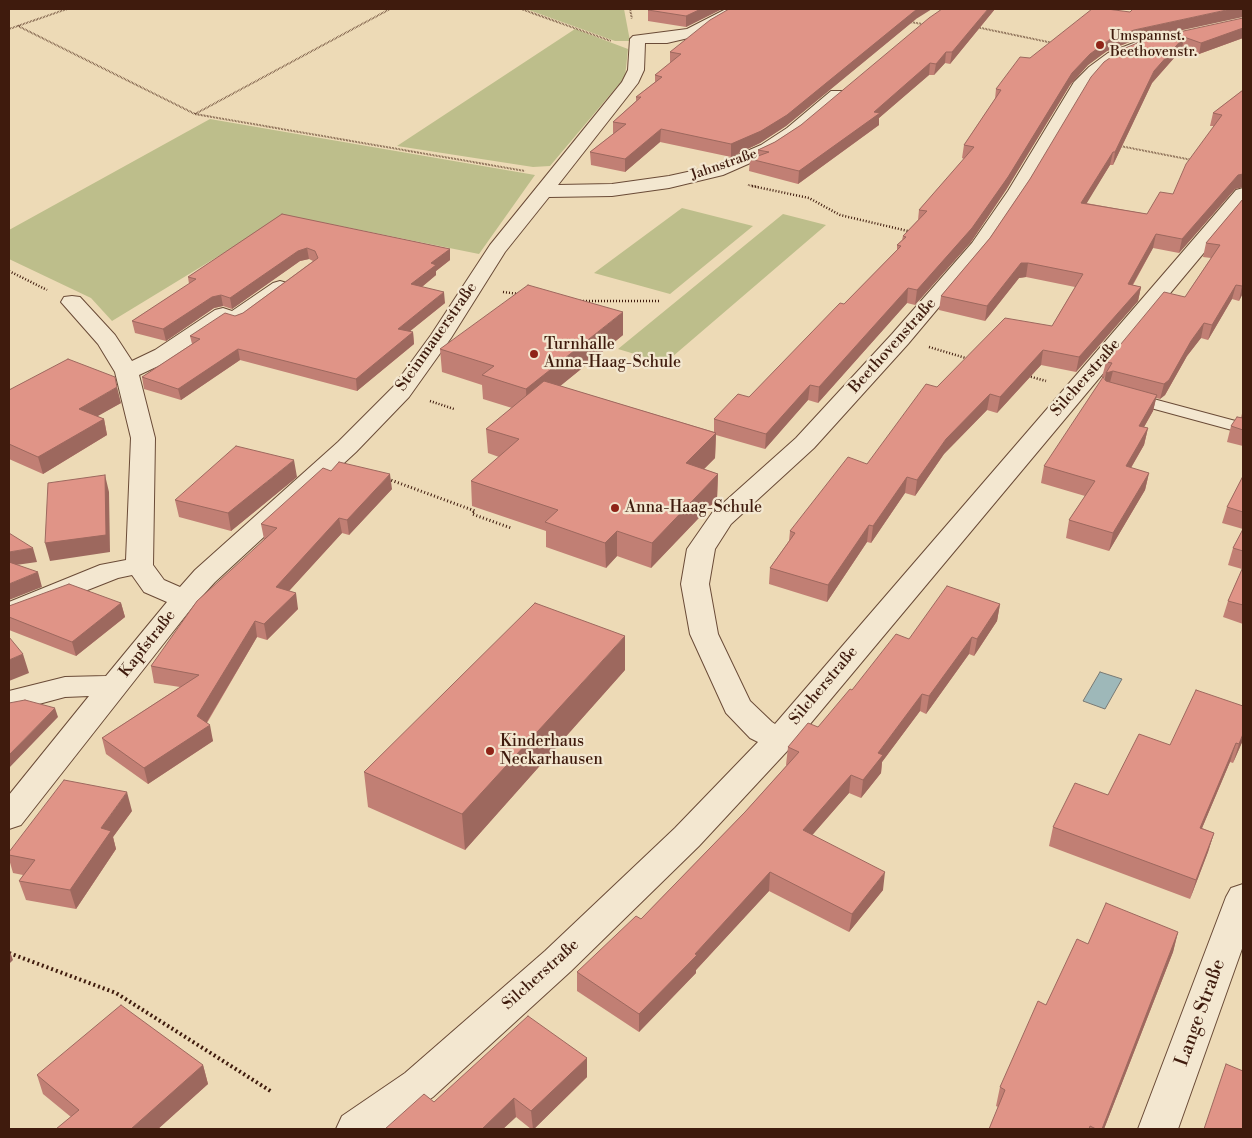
<!DOCTYPE html>
<html>
<head>
<meta charset="utf-8">
<style>
  body { margin:0 }
  #map { position:relative; width:1252px; height:1138px; overflow:hidden; background:#eddab6; font-family:"Libre Bodoni",serif }
  canvas { display:block }
  .frame { position:absolute; inset:0; border:10px solid #3f1b0d; pointer-events:none }
</style>
</head>
<body>
<div id="map">
<canvas width="1252" height="1138"></canvas>
<div class="frame"></div>
</div>
<script>
const context = document.querySelector('canvas').getContext('2d');
context.lineJoin = 'round';
function fillPath(path, color) {
  context.fillStyle = color;
  context.fill(path, 'evenodd');
}
function shape(rows) {
  const path = new Path2D();
  for (const r of rows) {
    path.moveTo(r[0], r[1]);
    for (let i = 2; i < r.length; i += 2) path.lineTo(r[i], r[i + 1]);
  }
  return path;
}
function strokePath(path, color, width, dash) {
  context.strokeStyle = color;
  context.lineWidth = width;
  context.lineCap = dash ? 'butt' : 'round';
  context.setLineDash(dash || []);
  context.stroke(path);
}
function label(font, color, halo, rows, align = 'center') {
  context.font = font + ' "Libre Bodoni",serif';
  context.lineWidth = 4.5;
  context.setLineDash([]);
  context.textBaseline = 'middle';
  context.strokeStyle = halo;
  context.fillStyle = color;
  for (const [text, x, y, turn = 0] of rows) {
    context.save();
    context.translate(x, y);
    context.rotate((+turn || 0) * Math.PI / 180);
    context.textAlign = isNaN(turn) ? turn : align;
    if (halo) context.strokeText(text, 0, 0);
    context.fillText(text, 0, 0);
    context.restore();
  }
}
const green = shape([
  [526,9,624,9,630,41,615,41],
  [575,29,628,49,625,77,550,166,533,167,397,146],
  [210,119,535,175,479,254,286,215,112,321,91,298,9,259,9,230],
  [682,208,753,226,670,294,594,273],
  [783,214,826,225,665,363,618,349]
]);
const water = shape([
  [1100,672,1122,679,1105,709,1083,701,1100,672]
]);
const pathFar3 = shape([
  [521,9,611,41],
  [630,9,632,19],
  [910,22,922,24],
  [18,26,195,114,525,171],
  [976,27,1053,43],
  [9,29,67,9],
  [195,114,390,9],
  [1120,146,1192,160],
  [748,185,758,187]
]);
const pathFar2 = shape([
  [752,186,809,198,840,215,912,232],
  [9,271,47,290],
  [503,292,519,294],
  [580,301,661,301],
  [929,347,969,359],
  [1028,376,1046,381],
  [430,401,454,409]
]);
const pathFar1 = shape([
  [388,479,475,511,472,514,511,528]
]);
const path = shape([
  [9,953,116,993,272,1092]
]);
const service = shape([
  [1131,393,1243,423,1243,433,1125,401,1123,398,1125,395,1131,393]
]);
const minor = shape([
  [726,9,744,9,697,36,667,43,645,43,644,70,638,83,558,185,612,184,669,176,710,167,761,145,787,128,831,91,843,91,845,95,843,99,799,136,773,153,723,175,669,188,612,196,549,197,505,252,451,338,409,397,356,452,215,582,194,605,21,825,9,829,9,795,89,696,65,697,9,712,9,691,65,677,106,676,167,602,144,592,132,575,118,578,9,621,9,602,100,565,126,560,131,438,115,372,98,344,61,302,64,297,72,296,80,297,115,335,132,361,155,350,215,310,223,308,232,311,273,283,280,281,287,283,291,287,244,323,236,325,227,322,171,360,139,375,155,438,153,565,164,580,180,587,195,570,338,442,393,387,431,335,490,245,622,82,628,70,630,39,633,36,687,29,726,9],
  [1136,42,1144,47,1142,50,1120,59,1101,73,1087,88,1026,191,986,251,908,344,814,448,731,524,715,549,709,584,718,634,750,701,772,722,775,724,1236,190,1243,188,1243,206,790,748,699,846,571,971,433,1097,387,1129,336,1129,342,1116,405,1073,545,951,675,828,758,742,750,738,726,713,690,634,681,584,687,549,712,513,796,438,892,334,972,243,1008,191,1074,82,1089,67,1108,53,1136,42],
  [1243,884,1243,946,1178,1129,1138,1129,1226,897,1231,888,1243,884]
]);
const wall = shape([
  [722,9,686,27,648,21,648,10],
  [995,9,950,64,945,63,934,75,929,75,879,118,879,125,798,184,749,171,750,159,758,156,758,150,775,142,801,125],
  [1243,18,1243,38,1199,54,1182,49,1152,83,1113,165,1110,165,1086,203,1147,214,1173,194,1214,126,1210,126,1213,113,1243,90,1243,187,1235,189,1179,253,1153,248,1133,285,1141,287,1138,301,1076,372,1041,365,997,413,987,410,944,454,915,496,905,493,871,543,867,542,827,602,769,584,770,568,789,541,790,531,867,464,937,387,1052,326,1075,287,1026,277,1019,278,985,321,939,310,941,296,990,238,1030,179,1104,62],
  [916,19,786,126,760,143,731,157,660,142,625,172,591,165,590,152,613,134,613,122,636,101,636,97,655,82,655,75,670,64,670,52],
  [1132,41,1107,51,1088,65,1070,85,1006,190,971,242,915,305,907,303,818,403,808,400,765,449,716,435,715,458,704,469,718,474,717,499,651,568,617,556,606,568,546,547,546,531,472,506,471,481,499,457,488,453,486,429,512,408,483,399,482,385,442,372,440,349,623,335,560,386,714,432,714,419,749,397,844,304,897,250,897,245,902,240,903,236,918,220,919,210,964,159,962,158,964,145,995,99,996,89,1030,58],
  [1243,199,1243,293,1239,301,1232,299,1208,340,1201,338,1187,356,1165,395,1160,399,1156,398,1153,411,1144,427,1148,428,1144,445,1131,468,1149,473,1145,490,1109,551,1066,538,1069,520,1085,496,1041,483,1044,466,1105,380,1105,378,1102,377,1106,362,1185,297,1211,258,1203,257,1206,243],
  [282,214,450,249,450,260,436,271,436,275,422,287,445,303,409,332,413,332,414,344,357,391,240,360,181,400,144,389,142,377,192,344,190,336,235,316,243,313,313,261,309,259,300,261,232,309,223,306,214,308,166,341,135,333,132,321,189,284,188,277],
  [9,390,121,403,97,416,104,419,107,435,43,474,9,459],
  [1243,409,1243,446,1227,442,1231,426,1241,418],
  [331,471,392,489,349,535,342,533,289,591,298,609,267,640,257,637,207,723,213,741,148,784,106,754,102,738,180,687,154,683,151,666,264,539,261,524],
  [1243,476,1243,624,1223,617,1228,601,1242,569,1228,565,1233,548,1243,529,1222,523,1227,507],
  [297,477,231,531,179,517,175,500],
  [121,603,125,617,76,656,9,630,9,606],
  [1000,604,997,621,974,656,969,654,926,714,920,711,882,762,881,773,861,798,849,793,812,835,883,890,849,932,769,891,696,970,696,973,639,1032,577,991,577,972,641,919,745,812,787,765,786,765,788,747,818,727,852,690,909,639],
  [625,670,465,850,368,807,364,772],
  [1243,740,1233,763,1230,762,1202,828,1214,833,1208,852,1190,899,1049,846,1053,827,1108,795,1170,745],
  [132,811,113,837,116,849,76,909,26,900,19,881,23,875,13,873,9,859,9,852],
  [1178,932,1173,952,1104,1129,989,1129,998,1107,996,1106,1000,1087,1046,1005,1088,944],
  [587,1058,587,1077,534,1129,531,1129,516,1117,503,1129,385,1129,434,1102],
  [203,1065,208,1084,158,1129,56,1129,71,1117,43,1094,37,1075]
]);
const shadedWall = shape([
  [701,9,722,9,686,27,686,16],
  [917,9,932,9,916,19,786,126,760,143,731,157,731,144],
  [988,9,995,9,950,64,952,52],
  [1231,9,1243,9,1243,17,1132,41,1107,51,1088,65,1070,85,1006,190,971,242,915,305,917,290,1072,73,1090,54,1109,40,1134,30],
  [1243,28,1243,38,1199,54,1201,43],
  [1184,37,1182,49,1152,83,1113,165,1115,152,1154,71],
  [946,52,945,63,934,75,936,64],
  [930,63,929,75,879,118,879,125,798,184,799,171,874,112],
  [661,129,660,142,625,172,625,159],
  [1113,152,1110,165,1079,216,1081,203],
  [1243,174,1243,187,1235,189,1179,253,1182,239,1238,175],
  [1156,234,1153,248,1125,298,1128,284],
  [307,248,309,259,300,261,232,309,230,298,298,251],
  [450,249,450,260,436,271,436,275,412,295,411,284,431,263],
  [1021,263,1028,263,1026,277,1019,278,985,321,987,306],
  [1236,285,1232,299,1208,340,1212,325],
  [1243,285,1243,293,1239,301,1242,286],
  [1141,287,1138,301,1076,372,1079,357],
  [908,288,907,303,818,403,819,387],
  [444,292,445,303,399,340,398,329],
  [221,295,223,306,214,308,166,341,163,329,212,297],
  [623,312,623,335,527,413,526,389],
  [1204,323,1201,338,1187,356,1165,395,1160,399,1164,384,1191,341],
  [413,332,414,344,357,391,356,379],
  [238,349,240,360,181,400,178,389],
  [1043,350,1041,365,997,413,1000,397],
  [1113,371,1109,386,1103,388,1106,373],
  [810,385,808,400,765,449,766,434],
  [117,387,121,403,82,425,79,409],
  [990,394,987,410,944,454,915,496,917,480,946,439],
  [1157,395,1153,411,1135,443,1139,426],
  [104,419,107,435,43,474,38,457],
  [1148,428,1144,445,1122,483,1126,466],
  [716,433,715,458,685,488,686,463],
  [294,460,297,477,231,531,228,513],
  [1149,473,1145,490,1109,551,1113,533],
  [390,474,392,489,349,535,347,520],
  [718,474,717,499,651,568,652,543],
  [105,475,109,492,110,552,50,561,45,543],
  [907,477,905,493,871,543,873,526],
  [339,518,342,533,278,603,276,587],
  [869,525,867,542,827,602,828,585],
  [617,531,617,556,606,568,605,543],
  [33,548,37,562,9,566,9,552],
  [38,572,42,587,9,600,9,584],
  [296,593,298,609,267,640,264,624],
  [121,603,125,617,76,656,72,642],
  [1000,604,997,621,974,656,977,639],
  [255,621,257,637,202,730,210,725,213,741,148,784,144,768,197,716],
  [625,636,625,670,465,850,462,814],
  [972,637,969,654,926,714,929,696],
  [23,654,29,673,9,681,9,660],
  [922,694,920,711,882,762,881,773,861,798,863,780,878,753],
  [55,708,58,717,9,768,9,755],
  [1243,734,1243,740,1233,763,1239,744],
  [1236,743,1230,762,1194,847,1200,828],
  [851,775,849,793,801,848,803,830],
  [127,792,132,811,113,837,116,849,76,909,70,890,101,828],
  [1214,833,1208,852,1190,899,1196,880],
  [770,872,769,891,696,970,696,973,639,1032,639,1014,695,954],
  [885,872,883,890,849,932,852,914],
  [1178,932,1173,952,1104,1129,1102,1129],
  [9,949,13,960,9,964],
  [587,1058,587,1077,534,1129,533,1129,531,1111],
  [203,1065,208,1084,158,1129,131,1129],
  [514,1098,516,1117,503,1129,482,1129]
]);
const building = shape([
  [650,9,701,9,686,16,648,10,650,9],
  [729,9,917,9,787,115,761,131,731,144,661,129,625,159,590,152,626,124,613,122,641,97,636,97,662,77,655,75,681,54,670,52,710,20,729,9],
  [942,9,988,9,952,52,946,52,936,64,930,63,874,112,880,113,799,171,750,159,769,152,758,150,775,142,801,125,929,18,942,9],
  [1092,9,1107,9,1130,12,1133,9,1231,9,1134,30,1109,40,1090,54,1072,73,1008,177,972,228,917,290,908,288,819,387,810,385,766,434,714,419,738,394,749,397,840,303,844,304,901,246,897,245,906,237,903,236,927,211,919,210,974,147,964,145,1001,90,996,89,1020,57,1030,58,1092,9],
  [1243,18,1243,28,1201,43,1184,37,1154,71,1115,152,1113,152,1081,203,1147,214,1160,192,1173,194,1186,164,1222,115,1213,113,1243,90,1243,174,1238,175,1182,239,1156,234,1128,284,1141,287,1079,357,1043,350,1000,397,990,394,946,439,917,480,907,477,873,526,869,525,828,585,770,568,795,533,790,531,848,457,867,464,926,384,937,387,1005,318,1052,326,1083,274,1028,263,1021,263,987,306,941,296,990,238,1030,179,1091,77,1104,62,1123,49,1147,39,1243,18],
  [1243,199,1243,285,1242,286,1236,285,1212,325,1204,323,1191,341,1169,380,1164,384,1113,371,1106,373,1112,363,1106,362,1164,292,1185,297,1220,245,1206,243,1243,199],
  [282,214,450,249,431,263,436,265,411,284,444,292,398,329,413,332,356,379,238,349,178,389,142,377,200,339,190,336,225,313,235,316,243,313,318,258,315,251,307,248,298,251,230,298,221,295,212,297,163,329,132,321,196,279,188,277,282,214],
  [528,285,623,312,526,389,482,375,494,366,440,349,528,285],
  [68,359,115,377,117,387,79,409,104,419,38,457,9,444,9,390,68,359],
  [1103,377,1106,381,1157,395,1139,426,1148,428,1126,466,1149,473,1113,533,1069,520,1095,481,1044,466,1103,377],
  [544,381,716,433,686,463,718,474,652,543,617,531,605,543,545,522,558,510,471,481,519,439,486,429,544,381],
  [1237,417,1243,418,1243,430,1231,426,1237,417],
  [236,446,294,460,228,513,175,500,236,446],
  [339,462,390,474,347,520,339,518,276,587,296,593,264,624,255,621,197,716,210,725,144,768,102,738,199,675,151,666,197,601,277,528,261,524,323,468,331,471,339,462],
  [105,475,106,535,45,543,48,483,105,475],
  [1243,476,1243,512,1227,507,1243,476],
  [1243,529,1243,551,1233,548,1243,529],
  [9,533,33,548,9,552,9,533],
  [9,562,38,572,9,584,9,562],
  [1243,567,1243,605,1228,601,1243,567],
  [69,584,121,603,72,642,9,617,9,606,69,584],
  [947,586,1000,604,977,639,972,637,929,696,922,694,878,753,883,755,863,780,851,775,803,830,885,872,852,914,770,872,695,954,697,955,639,1014,577,972,636,916,641,919,745,812,799,752,788,747,808,723,818,727,850,689,852,690,896,634,909,639,947,586],
  [535,603,625,636,462,814,364,772,535,603],
  [9,637,23,654,9,660,9,637],
  [1196,690,1243,706,1243,734,1239,744,1236,743,1200,828,1214,833,1196,880,1053,827,1075,783,1108,795,1139,734,1170,745,1196,690],
  [25,700,55,708,9,755,9,703,25,700],
  [64,780,127,792,101,828,111,831,70,890,19,881,35,860,9,855,9,852,64,780],
  [1106,903,1178,932,1102,1129,1096,1129,1090,1126,1089,1129,989,1129,1005,1090,1000,1087,1038,1001,1046,1005,1077,939,1088,944,1106,903],
  [121,1005,203,1065,131,1129,56,1129,79,1110,37,1075,121,1005],
  [528,1016,587,1058,531,1111,514,1098,482,1129,385,1129,424,1094,434,1102,528,1016],
  [1226,1064,1243,1071,1243,1129,1204,1129,1226,1064]
]);
const markers = [
  [1100,45,5,"#8f2418"],
  [534,354,5,"#8f2418"],
  [615,508,5,"#8f2418"],
  [490,751,5,"#8f2418"]
];
const farPoinames = [
  ["Umspannst.",1110,37],
  ["Beethovenstr.",1110,53]
];
const farStreetnames = [
  ["Jahnstraße",724,165,-19]
];
const streetNames = [
  ["Steinmauerstraße",437,337,-55],
  ["Beethovenstraße",893,346,-48],
  ["Silcherstraße",1086,378,-49],
  ["Kapfstraße",148,644,-52],
  ["Silcherstraße",824,686,-50],
  ["Silcherstraße",541,975,-42]
];
const poiNames = [
  ["Turnhalle",544,345],
  ["Anna-Haag-Schule",544,363],
  ["Anna-Haag-Schule",625,508],
  ["Kinderhaus",500,742],
  ["Neckarhausen",500,760]
];
const nearStreetnames = [
  ["Lange Straße",1201,1013,-70]
];
fillPath(green, '#bdbe8b');
fillPath(water, '#9eb8b9');
strokePath(water, '#787974', 1);
strokePath(service, '#6a4b37', 2);
strokePath(minor, '#6a4b37', 2);
strokePath(pathFar3, '#3f1b0d', 2, [0.5, 1]);
strokePath(pathFar2, '#3f1b0d', 2.5, [1, 2]);
strokePath(pathFar1, '#3f1b0d', 3, [1, 2.5]);
strokePath(path, '#3f1b0d', 4, [2, 3]);
fillPath(service, '#f3e7d0');
fillPath(minor, '#f3e7d0');
fillPath(wall, '#c17f74');
fillPath(shadedWall, '#9d685e');
fillPath(building, '#e09487');
strokePath(building, '#9d685e', 1);
for (const [x, y, r, color] of markers) {
  const dot = new Path2D();
  dot.arc(x, y, r, 0, 2 * Math.PI);
  context.fillStyle = color;
  context.fill(dot);
  strokePath(dot, '#f3e7d0', 2);
}
label('14px', '#3f1b0d', '#f3e7d0', farPoinames, 'left');
label('14px', '#3f1b0d', '#f3e7d0', farStreetnames);
label('16px', '#3f1b0d', '#f3e7d0', streetNames);
label('16px', '#3f1b0d', '#f3e7d0', poiNames, 'left');
label('19px', '#3f1b0d', '#f3e7d0', nearStreetnames);
</script>
</body>
</html>
